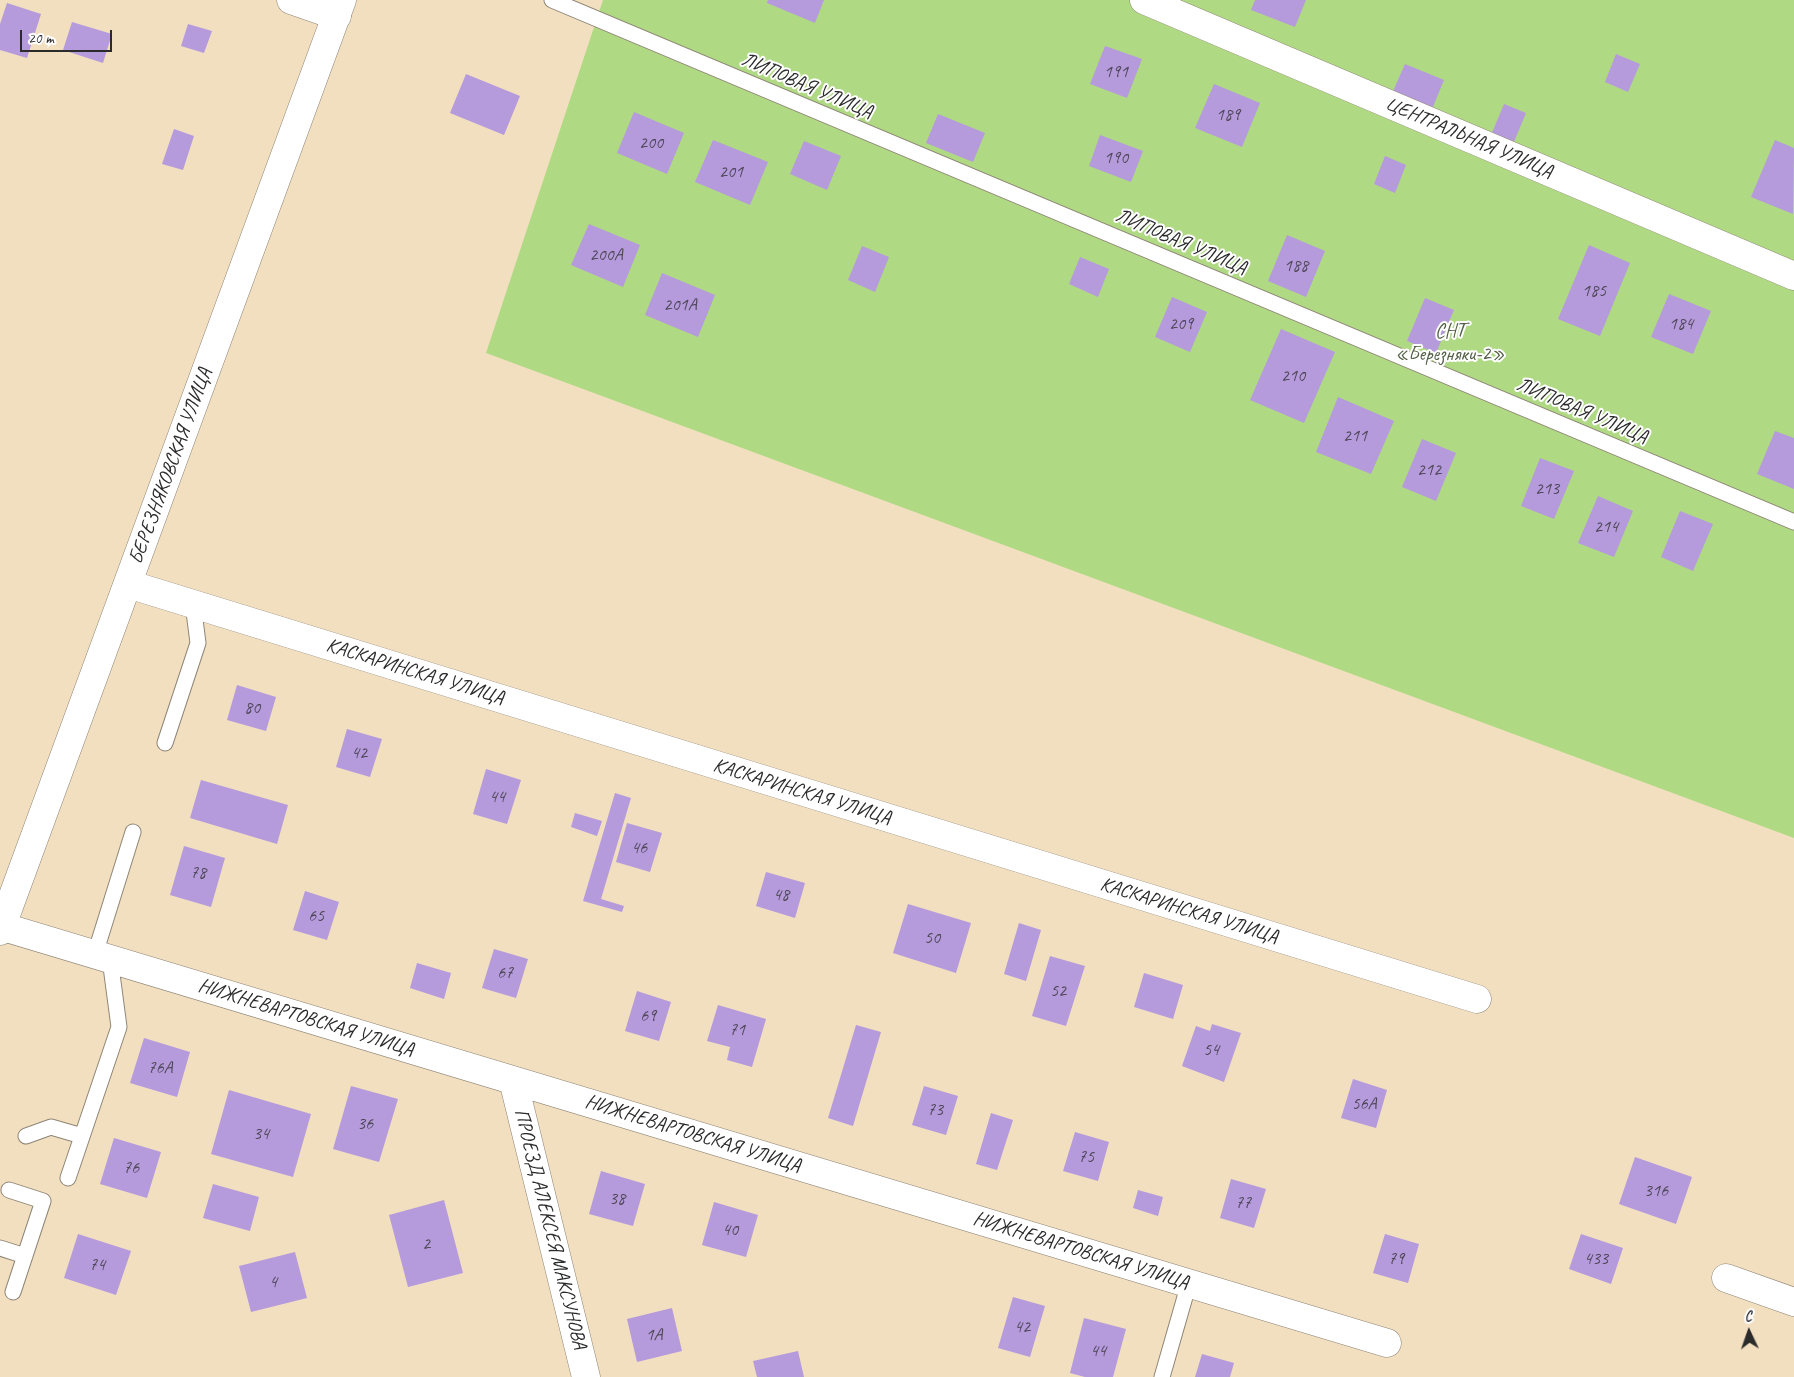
<!DOCTYPE html>
<html>
<head>
<meta charset="utf-8">
<style>
  body { margin:0 }
  #map { position:relative; width:1794px; height:1377px; overflow:hidden; background:#f2dfc0; font-family:Caveat,sans-serif }
  canvas { display:block }
  .north { position:absolute; left:1724px; top:1307px; width:50px; height:50px; -webkit-text-stroke:4px #fff; paint-order:stroke; rotate:357deg; font-size:14px; font-weight:700; line-height:20px; text-align:center; color:#2b2b2b }
  .north::after { content:''; display:block; margin:auto; width:18px; height:22px; background:#2b2b2b; clip-path:polygon(50% 0,100% 100%,50% 72%,0 100%) }
  .scale { position:absolute; left:20px; top:30px; width:92px; height:22px; box-sizing:border-box; border:2px solid #2b2b2b; border-top:0; padding-left:6px; font-size:15px; line-height:18px; white-space:nowrap; color:#2b2b2b; -webkit-text-stroke:4px #fff; paint-order:stroke }
</style>
</head>
<body>
<div id="map">
<canvas width="1794" height="1377"></canvas>
<div class="north">С</div>
<div class="scale">20 m</div>
</div>
<script>
const context = document.querySelector('canvas').getContext('2d');
context.lineJoin = 'round';
function fillPath(path, color) {
  context.fillStyle = color;
  context.fill(path, 'evenodd');
}
function shape(rows) {
  const path = new Path2D();
  for (const r of rows) {
    path.moveTo(r[0], r[1]);
    for (let i = 2; i < r.length; i += 2) path.lineTo(r[i], r[i + 1]);
  }
  return path;
}
function strokePath(path, color, width, dash) {
  context.strokeStyle = color;
  context.lineWidth = width;
  context.lineCap = dash ? 'butt' : 'round';
  context.setLineDash(dash || []);
  context.stroke(path);
}
function label(font, color, halo, rows, align = 'center') {
  context.font = font + ' Caveat,sans-serif';
  context.lineWidth = 4;
  context.setLineDash([]);
  context.textBaseline = 'middle';
  context.strokeStyle = halo;
  context.fillStyle = color;
  for (const [text, x, y, turn = 0] of rows) {
    context.save();
    context.translate(x, y);
    context.rotate((+turn || 0) * Math.PI / 180);
    context.textAlign = isNaN(turn) ? turn : align;
    if (halo) context.strokeText(text, 0, 0);
    context.fillText(text, 0, 0);
    context.restore();
  }
}
const green = shape([
  [603,0,1794,0,1794,838,486,353]
]);
const building = shape([
  [768,0,824,0,815,23,767,3],
  [1255,0,1306,0,1295,27,1251,10],
  [7,3,41,14,27,58,0,50,0,24],
  [72,22,112,34,103,63,63,50],
  [188,24,212,31,204,53,181,46],
  [1105,46,1142,59,1127,98,1090,84],
  [1616,54,1640,64,1628,92,1605,82],
  [1405,64,1444,80,1430,114,1390,98],
  [466,74,520,96,504,135,450,113],
  [1214,84,1260,103,1242,147,1195,128],
  [1504,104,1526,113,1511,149,1489,140],
  [634,112,684,133,667,174,617,153],
  [938,114,985,133,973,162,926,143],
  [174,129,194,136,183,170,162,164],
  [1100,135,1143,151,1131,182,1089,166],
  [713,140,768,162,750,205,695,182],
  [1775,140,1794,148,1793,214,1751,197],
  [804,141,841,156,827,190,790,174],
  [1385,156,1406,165,1395,193,1374,184],
  [589,224,640,245,623,287,571,265],
  [1287,235,1325,251,1306,297,1268,281],
  [1589,245,1630,263,1600,336,1558,319],
  [862,246,889,257,875,292,848,280],
  [1080,257,1109,269,1098,297,1069,284],
  [662,273,715,295,698,337,645,315],
  [1669,294,1711,311,1693,354,1651,337],
  [1172,297,1207,312,1190,352,1155,337],
  [1425,298,1454,310,1436,353,1407,341],
  [1281,329,1335,352,1304,423,1250,400],
  [1338,397,1394,421,1371,474,1316,452],
  [1775,431,1794,438,1794,489,1757,474],
  [1422,439,1456,453,1436,501,1402,487],
  [1540,458,1574,471,1554,519,1521,506],
  [1598,496,1633,511,1614,557,1578,543],
  [1680,511,1713,524,1693,571,1661,557],
  [237,685,276,697,266,731,227,720],
  [347,729,382,739,370,777,336,767],
  [486,769,521,780,507,824,473,814],
  [201,780,288,805,277,844,190,818],
  [615,793,631,798,601,899,624,906,622,912,583,901],
  [575,813,602,821,597,836,571,827],
  [627,823,662,833,650,872,616,862],
  [184,846,225,858,211,907,170,895],
  [766,872,805,883,795,918,756,906],
  [305,891,339,902,327,940,293,930],
  [908,904,971,923,956,973,893,953],
  [1019,923,1041,930,1026,981,1004,974],
  [494,949,528,959,516,998,482,988],
  [1050,956,1085,966,1066,1026,1032,1016],
  [417,963,451,973,444,999,410,988],
  [1144,973,1183,985,1173,1019,1134,1007],
  [637,991,671,1002,659,1041,625,1031],
  [718,1005,766,1019,752,1067,727,1060,730,1047,707,1041],
  [1212,1024,1241,1033,1224,1082,1182,1066,1196,1026,1210,1031],
  [856,1025,881,1032,853,1126,828,1118],
  [144,1038,190,1052,177,1097,130,1083],
  [1353,1079,1387,1090,1376,1128,1341,1118],
  [351,1086,398,1099,379,1162,333,1149],
  [924,1086,958,1096,946,1135,912,1125],
  [229,1090,311,1114,293,1177,211,1154],
  [991,1113,1013,1120,997,1170,976,1164],
  [1075,1132,1109,1142,1098,1181,1063,1171],
  [114,1138,161,1152,147,1198,100,1184],
  [1635,1157,1692,1177,1676,1224,1619,1204],
  [601,1171,645,1184,633,1226,589,1214],
  [1231,1179,1266,1189,1254,1228,1220,1218],
  [213,1184,259,1197,250,1231,203,1218],
  [1138,1190,1163,1197,1158,1216,1133,1208],
  [444,1200,463,1273,408,1287,389,1215],
  [714,1202,758,1215,746,1257,702,1245],
  [78,1234,131,1251,116,1295,64,1278],
  [1385,1234,1419,1244,1408,1283,1373,1273],
  [1581,1234,1623,1248,1611,1284,1569,1269],
  [295,1252,307,1298,251,1312,239,1266],
  [1013,1297,1045,1306,1030,1357,998,1348],
  [672,1308,682,1351,637,1362,627,1319],
  [1084,1318,1126,1329,1113,1377,1085,1377,1070,1373],
  [798,1351,804,1377,757,1377,753,1361],
  [1202,1354,1234,1363,1230,1377,1195,1377]
]);
const service = shape([
  [552,0,1794,522],
  [165,743,198,643,193,604],
  [95,954,133,832],
  [26,1136,51,1127,82,1136],
  [68,1178,119,1027,110,959],
  [9,1190,43,1201,13,1292],
  [0,1248,25,1256],
  [1162,1377,1189,1283]
]);
const minor = shape([
  [291,0,337,16],
  [1144,0,1794,276],
  [128,584,1477,999],
  [0,926,1387,1343],
  [513,1080,586,1377],
  [1726,1278,1794,1302]
]);
const tertiary = shape([
  [0,931,342,0]
]);
const numberNames = [
  ["191",1116,72],
  ["189",1228,115],
  ["200",651,143],
  ["190",1116,158],
  ["201",731,172],
  ["200А",606,255],
  ["188",1296,266],
  ["185",1594,291],
  ["201А",680,305],
  ["209",1181,324],
  ["184",1681,324],
  ["210",1293,376],
  ["211",1355,436],
  ["212",1429,470],
  ["213",1547,489],
  ["214",1606,527],
  ["80",252,708],
  ["42",359,753],
  ["44",497,797],
  ["46",639,848],
  ["78",198,873],
  ["48",781,895],
  ["65",316,916],
  ["50",932,938],
  ["67",505,973],
  ["52",1058,991],
  ["69",648,1016],
  ["71",737,1030],
  ["54",1211,1050],
  ["76А",160,1068],
  ["56А",1364,1104],
  ["73",935,1110],
  ["36",365,1124],
  ["34",261,1134],
  ["75",1086,1157],
  ["76",131,1168],
  ["316",1656,1191],
  ["38",617,1199],
  ["77",1243,1203],
  ["40",730,1230],
  ["2",426,1244],
  ["79",1396,1259],
  ["433",1596,1259],
  ["74",97,1265],
  ["4",273,1282],
  ["42",1022,1327],
  ["1А",654,1335],
  ["44",1098,1351]
];
const streetNames = [
  ["ЛИПОВАЯ УЛИЦА",807,86,23],
  ["ЦЕНТРАЛЬНАЯ УЛИЦА",1469,138,23],
  ["ЛИПОВАЯ УЛИЦА",1181,242,23],
  ["ЛИПОВАЯ УЛИЦА",1582,411,23],
  ["БЕРЕЗНЯКОВСКАЯ УЛИЦА",171,466,-70],
  ["КАСКАРИНСКАЯ УЛИЦА",415,672,17],
  ["КАСКАРИНСКАЯ УЛИЦА",802,792,17],
  ["КАСКАРИНСКАЯ УЛИЦА",1189,911,17],
  ["НИЖНЕВАРТОВСКАЯ УЛИЦА",306,1018,17],
  ["НИЖНЕВАРТОВСКАЯ УЛИЦА",693,1134,17],
  ["ПРОЕЗД АЛЕКСЕЯ МАКСУНОВА",550,1229,76],
  ["НИЖНЕВАРТОВСКАЯ УЛИЦА",1081,1251,17]
];
const parkNames = [
  ["СНТ",1450,332],
  ["«Березняки-2»",1450,355]
];
fillPath(green, '#b0d984');
fillPath(building, '#b59adc');
strokePath(service, '#8e8576', 17);
strokePath(minor, '#8e8576', 29);
strokePath(tertiary, '#8e8576', 29);
strokePath(service, '#fff', 15);
strokePath(minor, '#fff', 28);
strokePath(tertiary, '#fff', 28);
label('18px', '#4e4757', null, numberNames);
label('20px', '#2b2b2b', '#fff', streetNames);
label('20px', '#535f46', '#fff', parkNames);
</script>
</body>
</html>
